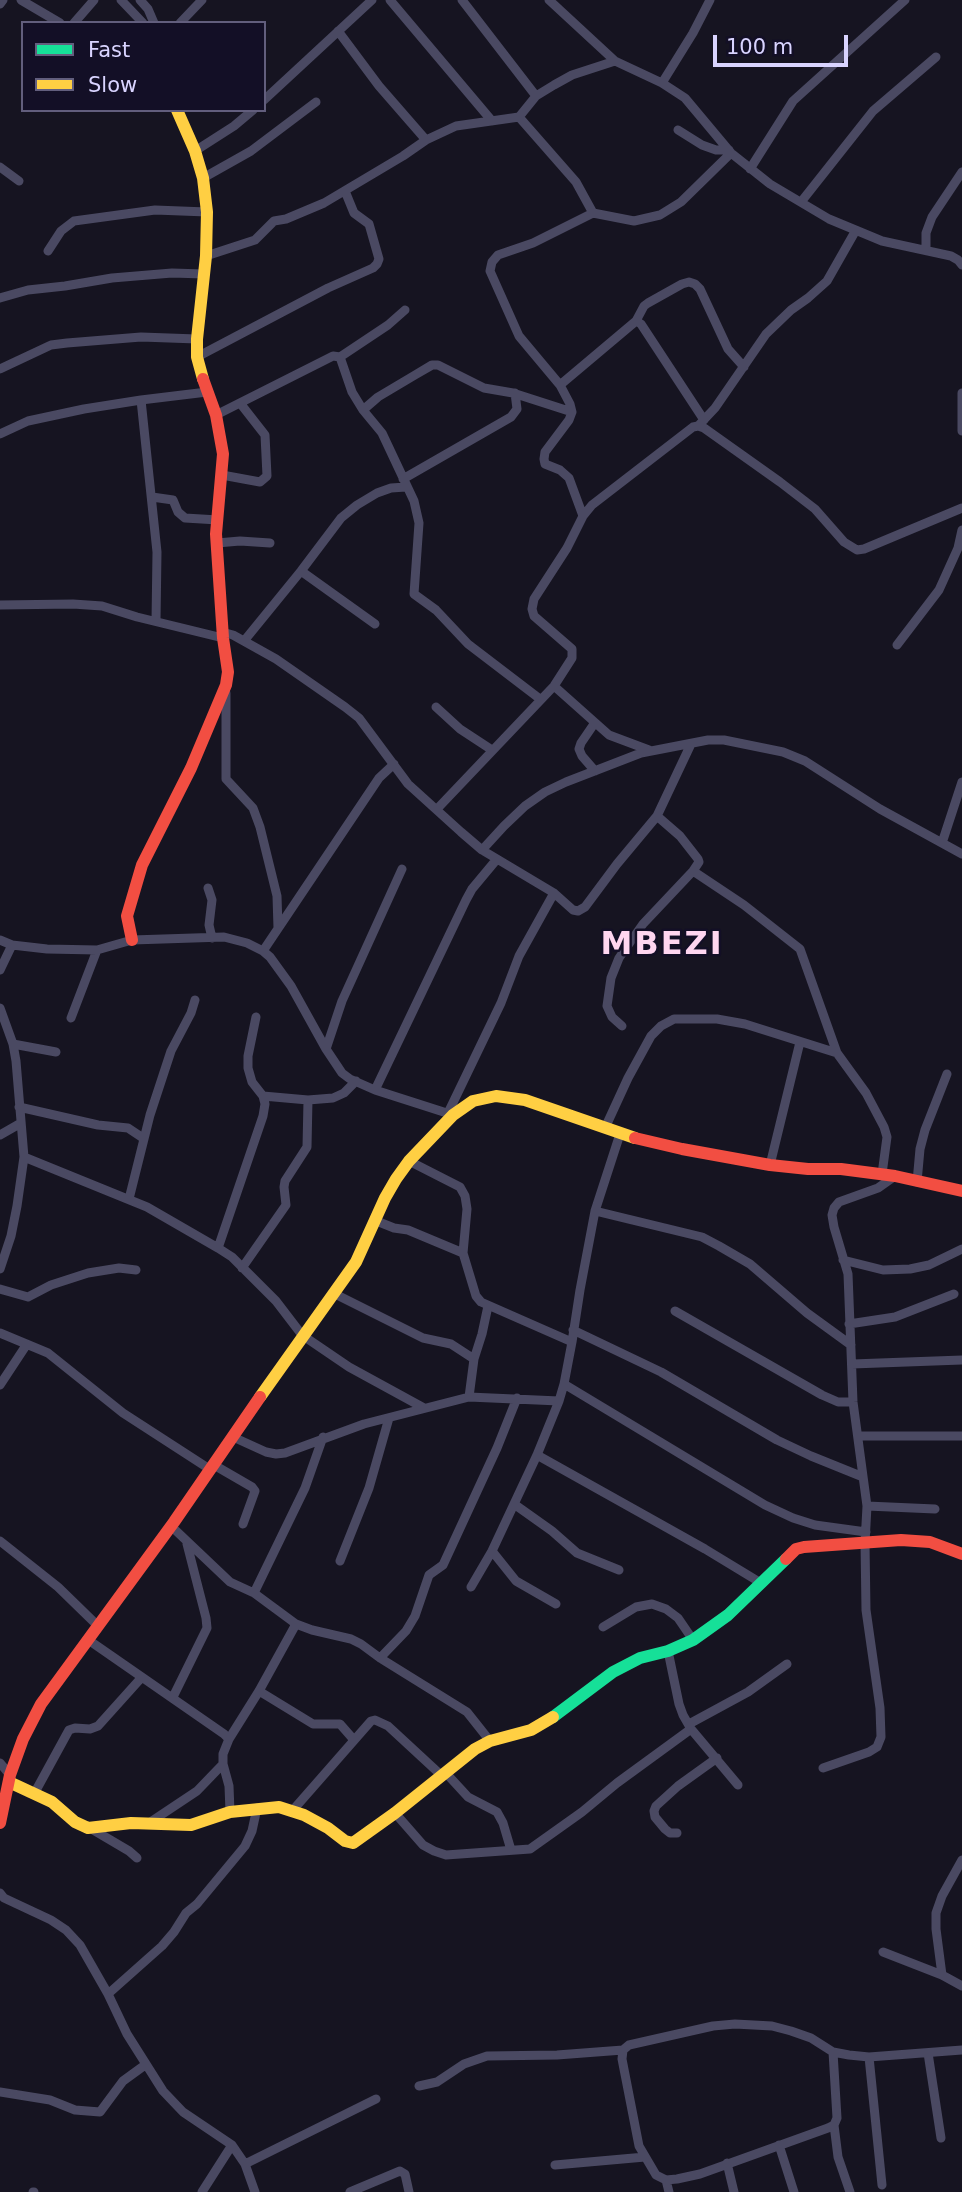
<!DOCTYPE html>
<html>
<head>
<meta charset="utf-8">
<style>
  body { margin:0 }
  #map { position:relative; width:962px; height:2192px; overflow:hidden; background:#161421; font-family:"DejaVu Sans",sans-serif }
  canvas { display:block }
  .legend { position:absolute; left:21px; top:21px; width:245px; height:91px; box-sizing:border-box; background:#130f26; border:2px solid #625e7d; margin:0; padding:9px 12px; list-style:none; font-size:21px; color:#d9d4ff }
  .legend li { display:flex; align-items:center; gap:14px; height:35px }
  .legend b { width:35px; border:2px solid #625e7d }
  .scale { position:absolute; left:713px; top:35px; width:135px; height:32px; box-sizing:border-box; border:4px solid #d9d4ff; border-top:0; padding-left:9px; font-size:21px; line-height:24px; white-space:nowrap; color:#d9d4ff; -webkit-text-stroke:5px #130f26; paint-order:stroke }
</style>
</head>
<body>
<div id="map">
<canvas width="962" height="2192"></canvas>
<ul class="legend">
<li><b style="height:9px;background:#16e098"></b>Fast</li>
<li><b style="height:9px;background:#ffcf43"></b>Slow</li>
</ul>
<div class="scale">100 m</div>
</div>
<script>
const context = document.querySelector('canvas').getContext('2d');
context.lineJoin = 'round';
function shape(rows) {
  const path = new Path2D();
  for (const r of rows) {
    path.moveTo(r[0], r[1]);
    for (let i = 2; i < r.length; i += 2) path.lineTo(r[i], r[i + 1]);
  }
  return path;
}
function strokePath(path, color, width, dash) {
  context.strokeStyle = color;
  context.lineWidth = width;
  context.lineCap = dash ? 'butt' : 'round';
  context.setLineDash(dash || []);
  context.stroke(path);
}
function label(font, color, halo, rows, align = 'center') {
  context.font = font + ' "DejaVu Sans",sans-serif';
  context.lineWidth = 5;
  context.setLineDash([]);
  context.textBaseline = 'middle';
  context.strokeStyle = halo;
  context.fillStyle = color;
  for (const [text, x, y, turn = 0] of rows) {
    context.save();
    context.translate(x, y);
    context.rotate((+turn || 0) * Math.PI / 180);
    context.textAlign = isNaN(turn) ? turn : align;
    if (halo) context.strokeText(text, 0, 0);
    context.fillText(text, 0, 0);
    context.restore();
  }
}
const street = shape([
  [21,0,60,23],
  [121,0,143,23],
  [140,0,148,9,154,23],
  [390,0,492,121],
  [462,0,536,96],
  [549,0,615,61,662,83,685,98,731,153,770,184,829,219,882,241,951,256,958,260,962,265],
  [0,4,3,0],
  [74,23,94,0],
  [180,23,202,0],
  [338,31,379,86,426,140],
  [662,83,693,33,710,0],
  [264,100,372,0],
  [519,117,576,182,593,213],
  [678,130,702,145,716,150,729,150],
  [195,151,234,126,253,110],
  [0,167,19,181],
  [750,169,793,101,905,0],
  [203,178,251,151,316,102],
  [801,202,873,111,936,57],
  [926,250,926,233,932,217,962,172],
  [48,251,61,231,74,221,155,210,207,212],
  [206,256,255,240,274,221,286,219,324,203,403,156,426,140,456,126,519,117,536,96,554,85,572,75,615,61],
  [0,298,28,290,65,286,112,278,172,273,204,274],
  [636,321,644,306,648,303,682,284,689,282,695,284,700,289,728,349,744,367],
  [197,357,328,288,373,268,377,264,379,259,369,224,354,213,345,191],
  [340,357,388,325,405,310],
  [0,369,51,345,67,343,141,337,197,339],
  [560,385,636,321,641,324,704,420],
  [962,393,962,431],
  [141,400,157,552,156,621],
  [363,410,378,397,415,375,432,365,438,365,484,388,513,393,572,412],
  [216,415,333,356,340,357,352,392,363,410,382,433,414,501,419,523,414,594,436,610,468,644,540,699],
  [698,426,715,408,766,334,791,310,808,298,827,281,856,230],
  [0,434,28,421,84,409,141,400,207,392],
  [222,475,260,482,267,476,265,435,240,403],
  [403,479,511,417,517,409,515,393],
  [152,497,173,500,178,512,185,518,218,520],
  [583,516,569,478,560,470,545,464,544,459,545,452,569,420,572,412,570,404,560,385,519,336,490,271,492,262,498,255,533,243,593,213,634,221,660,215,681,202,731,153],
  [217,543,240,541,270,543],
  [301,571,375,624],
  [0,605,73,604,102,606,137,617,223,638],
  [222,632,233,635,276,659,345,707,359,718,408,784,461,832,482,850,554,893,573,910,578,911,585,907,617,864,657,816,691,744],
  [244,641,301,571,341,518,357,505,377,493,391,488,406,487],
  [897,645,939,590,958,548,962,530],
  [554,686,609,735,649,750],
  [226,693,226,779,253,808,260,827,277,896,278,928],
  [436,707,460,729,492,750],
  [594,724,581,743,579,749,582,756,595,771],
  [437,809,554,686,572,658,572,649,534,616,532,609,534,599,567,548,583,516,592,505,693,427,698,426,704,428,780,482,815,509,844,542,857,550,864,549,962,508],
  [942,843,962,782],
  [482,850,504,826,525,806,545,792,566,782,641,753,708,740,724,740,783,752,805,761,880,809,962,854],
  [693,871,744,905,800,949,837,1053,866,1093,884,1127,887,1137,882,1174],
  [208,888,212,900,209,925,212,938],
  [0,940,12,945,47,949,97,950,132,940,224,937,247,943,263,951,270,957,291,986,326,1049,342,1073,350,1079,375,1090,453,1115],
  [263,951,379,778,394,764],
  [0,970,12,945],
  [0,1008,13,1044,16,1061,24,1157,17,1206,11,1236,0,1269],
  [71,1018,97,950],
  [622,1026,612,1017,607,1006,611,978,619,958,643,924,693,871,699,862,698,859,680,836,657,816],
  [13,1044,56,1052],
  [326,1049,342,1001,402,869],
  [375,1090,466,900,472,889,497,859],
  [263,1096,308,1100,333,1098,344,1093,356,1081],
  [19,1107,98,1125,128,1128,143,1138],
  [448,1113,501,1003,519,956,554,893],
  [605,1128,628,1078,651,1036,661,1026,674,1019,717,1019,745,1024,837,1053],
  [0,1135,21,1123],
  [24,1157,147,1207,218,1248,232,1257,276,1301,302,1335,349,1367,424,1408],
  [409,1161,460,1187,465,1196,467,1209,463,1253,476,1296,481,1302,572,1342],
  [770,1165,800,1042],
  [917,1182,920,1149,925,1130,947,1074],
  [129,1199,150,1115,171,1051,191,1013,195,1000],
  [595,1211,702,1237,719,1246,750,1264,807,1313,851,1345],
  [374,1220,394,1228,408,1230,463,1253],
  [218,1248,263,1116,265,1104,263,1096,252,1082,248,1068,248,1056,256,1017],
  [843,1260,883,1270,910,1269,929,1265,962,1249],
  [242,1268,286,1205,284,1187,285,1181,307,1147,308,1100],
  [0,1289,28,1297,51,1285,88,1273,119,1268,136,1270],
  [333,1293,423,1338,451,1344,474,1359],
  [675,1311,822,1395,838,1402,853,1402],
  [849,1324,895,1317,954,1294],
  [573,1330,661,1372,777,1440,811,1456,863,1477],
  [0,1333,48,1353,123,1413,211,1470],
  [852,1364,962,1360],
  [564,1384,765,1505,793,1518,815,1525,866,1532],
  [0,1385,27,1344],
  [469,1397,474,1359,482,1334,488,1306],
  [858,1436,962,1436],
  [233,1437,266,1452,276,1454,285,1453,364,1424,469,1397,559,1401],
  [537,1455,705,1549,761,1583],
  [214,1465,252,1487,255,1491,243,1524],
  [514,1504,552,1531,577,1553,619,1570],
  [867,1506,935,1509],
  [171,1526,230,1582,254,1593,296,1624,312,1630,351,1639,361,1644,380,1658,467,1712,490,1741],
  [0,1541,58,1587,97,1625],
  [492,1551,516,1581,556,1604],
  [340,1561,369,1488,389,1418],
  [471,1587,492,1551,537,1455,559,1401,564,1384,572,1342,580,1290,595,1211,620,1134],
  [254,1593,305,1488,323,1437],
  [603,1627,636,1607,652,1604,666,1609,678,1618,693,1640],
  [87,1639,224,1734,229,1739,223,1754,223,1764,229,1786,230,1812],
  [668,1651,679,1704,683,1715,691,1729,738,1785],
  [380,1658,406,1631,415,1616,429,1575,443,1565,497,1448,517,1398],
  [259,1691,313,1724,340,1724,354,1740],
  [173,1697,207,1628,206,1618,187,1544],
  [689,1724,748,1692,787,1664],
  [229,1739,259,1691,296,1624],
  [0,1763,10,1775],
  [823,1768,869,1752,877,1747,881,1737,880,1708,866,1610,865,1543,867,1506,853,1402,848,1274,834,1227,832,1215,834,1208,839,1202,878,1188,895,1176],
  [445,1772,468,1797,497,1812,503,1823,511,1850],
  [34,1794,69,1730,75,1728,90,1729,98,1726,142,1677],
  [293,1810,371,1721,375,1720,388,1726,441,1775],
  [395,1813,423,1845,434,1851,446,1855,530,1849,582,1812,617,1783,691,1729],
  [149,1823,197,1791,223,1764],
  [90,1828,129,1851,137,1858],
  [677,1833,670,1833,665,1829,655,1817,654,1811,656,1806,678,1786,717,1758],
  [0,1893,4,1898,51,1920,66,1930,80,1945,108,1994,127,2034,163,2091,183,2112,232,2145,245,2164,255,2192],
  [883,1952,942,1975,962,1986],
  [942,1975,936,1929,936,1913,942,1896,962,1860],
  [108,1994,162,1946,174,1932,186,1913,197,1904,245,1846,252,1831,257,1808],
  [833,2052,837,2118,834,2125,828,2128,700,2174,677,2179,666,2180,656,2175,639,2146,622,2059,623,2050,629,2045,713,2026,735,2024,772,2026,791,2031,811,2038,833,2052,849,2055,869,2057,962,2050],
  [928,2053,941,2138],
  [869,2057,882,2185],
  [419,2086,437,2082,464,2064,487,2056,557,2055,623,2050],
  [0,2092,50,2100,75,2110,100,2112,123,2081,145,2065],
  [834,2125,838,2157,850,2192],
  [779,2145,794,2192],
  [727,2163,734,2192],
  [245,2164,376,2099],
  [555,2165,645,2157],
  [666,2180,669,2192],
  [33,2192,34,2192],
  [202,2192,232,2145],
  [350,2192,400,2171,405,2174,409,2192]
]);
const fast = shape([
  [553,1717,613,1672,640,1658,668,1651,693,1640,728,1615,786,1559]
]);
const slow = shape([
  [177,110,195,151,203,178,207,212,206,256,197,339,197,357,203,379],
  [260,1397,356,1262,385,1198,396,1179,409,1161,453,1115,473,1101,496,1096,525,1100,635,1138],
  [9,1782,52,1802,75,1822,88,1828,131,1823,191,1825,230,1812,279,1807,304,1815,328,1828,345,1841,353,1843,395,1813,475,1749,490,1741,531,1730,553,1717]
]);
const jam = shape([
  [132,940,127,916,142,865,191,768,226,685,228,672,223,638,216,534,223,454,216,415,203,379],
  [635,1138,682,1149,770,1165,808,1169,841,1169,895,1176,962,1191],
  [786,1559,796,1549,804,1547,901,1540,930,1542,962,1554],
  [0,1823,10,1775,23,1739,41,1704,174,1522,260,1397]
]);
const districtNames = [
  ["MBEZI",662,946]
];
strokePath(street, '#4a4962', 9);
strokePath(fast, '#16e098', 12);
strokePath(slow, '#ffcf43', 12);
strokePath(jam, '#f24e42', 12);
context.letterSpacing = '2px';
label('bold 32px', '#ffd6f0', '#130f26', districtNames);
context.letterSpacing = '0px';
</script>
</body>
</html>
